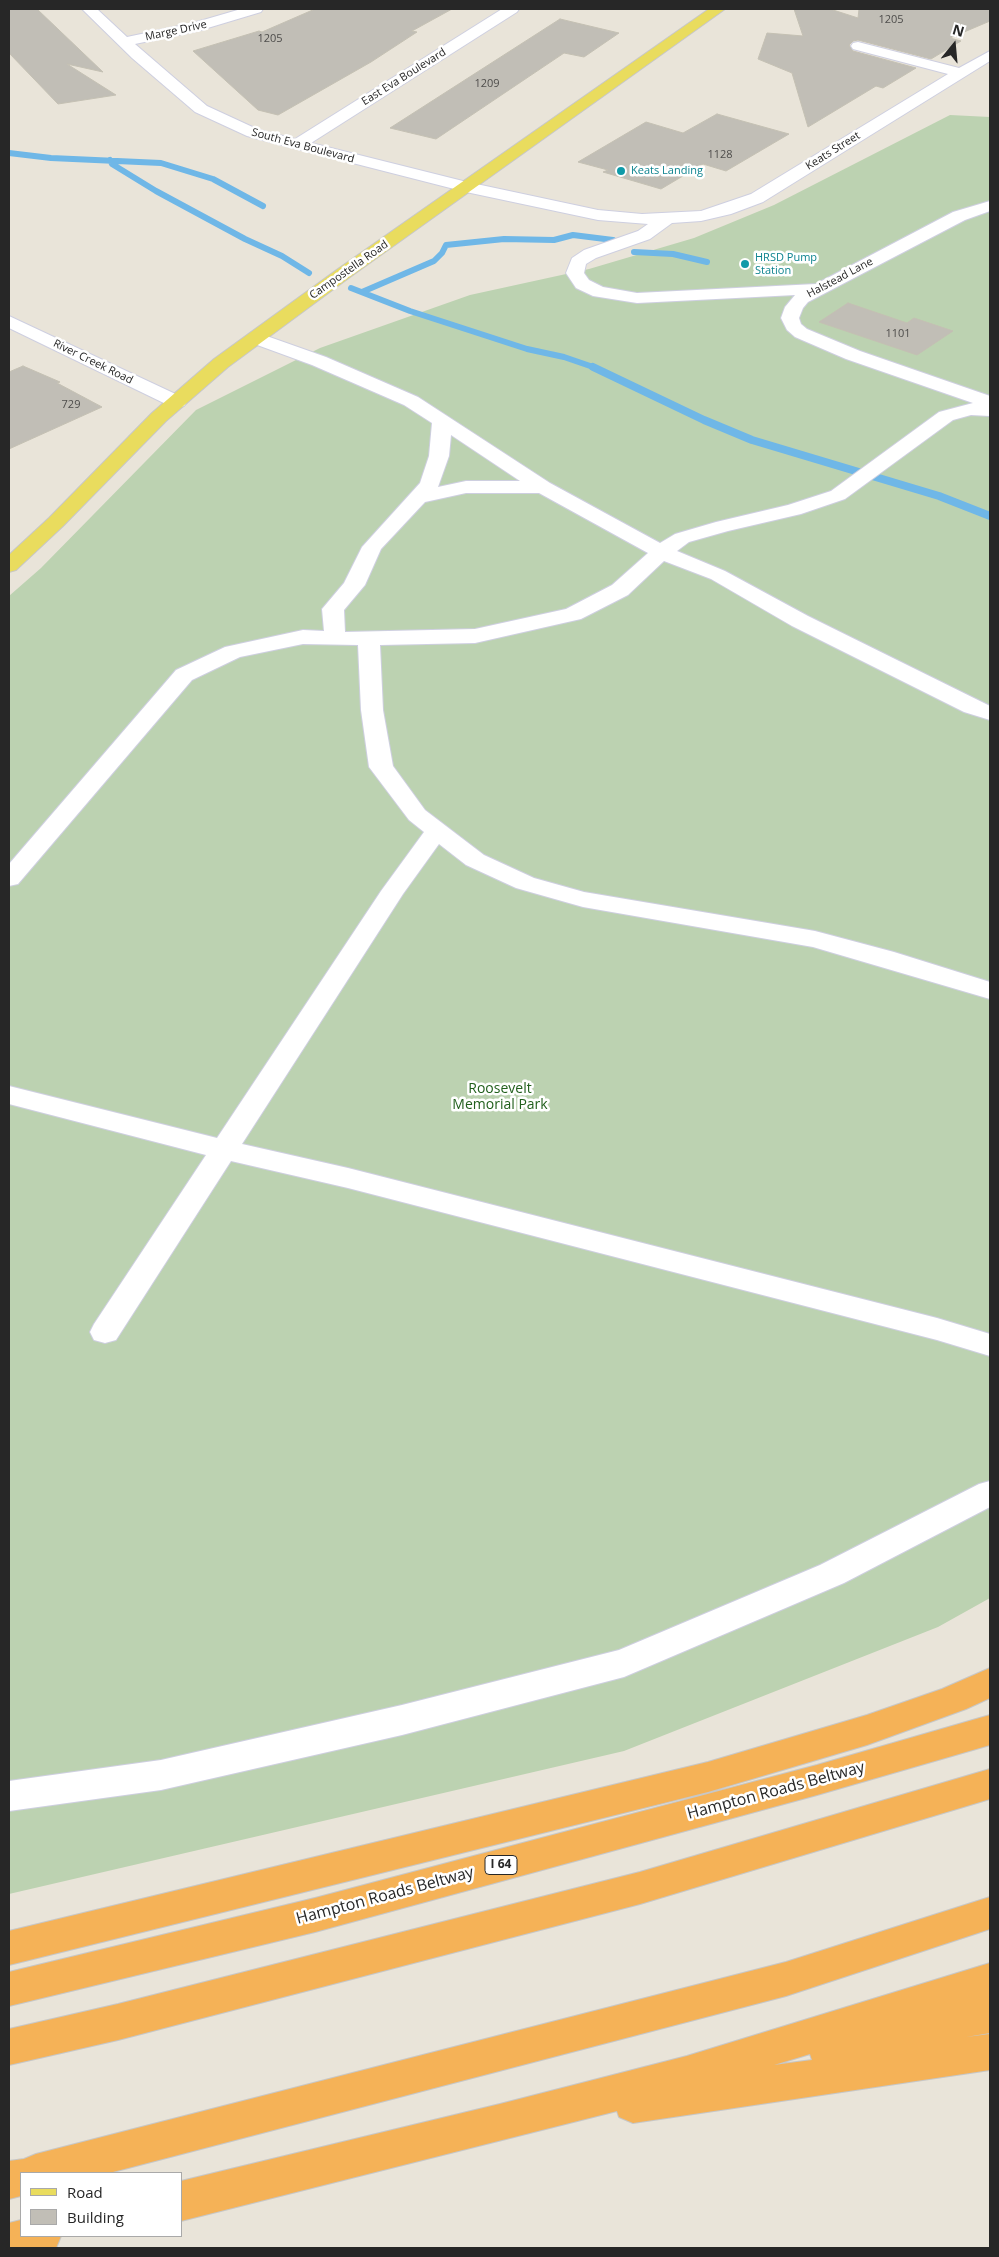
<!DOCTYPE html>
<html>
<head>
<meta charset="utf-8">
<style>
  body { margin:0 }
  #map { position:relative; width:999px; height:2257px; overflow:hidden; background:#e9e4d9; font-family:"Open Sans",sans-serif }
  canvas { display:block }
  .frame { position:absolute; inset:0; border:10px solid #272727; pointer-events:none }
  .legend { position:absolute; left:20px; top:2172px; width:162px; height:65px; box-sizing:border-box; background:#fff; border:1px solid #a9a9a9; margin:0; padding:6px 9px; list-style:none; font-size:15px; color:#272727 }
  .legend li { display:flex; align-items:center; gap:10px; height:25px }
  .legend b { width:25px; border:1px solid #a9a9a9 }
  .north { position:absolute; left:929px; top:20px; width:50px; height:50px; -webkit-text-stroke:4px #fff; paint-order:stroke; rotate:17deg; font-size:14px; font-weight:700; line-height:20px; text-align:center; color:#272727 }
  .north::after { content:''; display:block; margin:auto; width:18px; height:22px; background:#272727; clip-path:polygon(50% 0,100% 100%,50% 72%,0 100%) }
</style>
</head>
<body>
<div id="map">
<canvas width="999" height="2257"></canvas>
<div class="frame"></div>
<ul class="legend">
<li><b style="height:6px;background:#e9dc5e"></b>Road</li>
<li><b style="height:14px;background:#c1beb6"></b>Building</li>
</ul>
<div class="north">N</div>
</div>
<script>
const context = document.querySelector('canvas').getContext('2d');
context.lineJoin = 'round';
function fillPath(path, color) {
  context.fillStyle = color;
  context.fill(path, 'evenodd');
}
function shape(rows) {
  const path = new Path2D();
  for (const r of rows) {
    path.moveTo(r[0], r[1]);
    for (let i = 2; i < r.length; i += 2) path.lineTo(r[i], r[i + 1]);
  }
  return path;
}
function strokePath(path, color, width, dash) {
  context.strokeStyle = color;
  context.lineWidth = width;
  context.lineCap = dash ? 'butt' : 'round';
  context.setLineDash(dash || []);
  context.stroke(path);
}
function label(font, color, halo, rows, align = 'center') {
  context.font = font + ' "Open Sans",sans-serif';
  context.lineWidth = 5;
  context.setLineDash([]);
  context.textBaseline = 'middle';
  context.strokeStyle = halo;
  context.fillStyle = color;
  for (const [text, x, y, turn = 0] of rows) {
    context.save();
    context.translate(x, y);
    context.rotate((+turn || 0) * Math.PI / 180);
    context.textAlign = isNaN(turn) ? turn : align;
    if (halo) context.strokeText(text, 0, 0);
    context.fillText(text, 0, 0);
    context.restore();
  }
}
const cemetery = shape([
  [950,115,990,117,990,1598,938,1627,624,1751,9,1894,9,596,41,568,196,410,320,348,470,295,589,269,694,238,774,205]
]);
const streamFar1 = shape([
  [9,153,51,158,161,163,213,179,263,206],
  [110,160,112,164,156,191,245,239,282,256,309,273],
  [634,252,673,254,707,262],
  [351,288,410,311,527,349,564,357,596,368],
  [362,292,434,261,442,253,446,245,504,239,554,240,573,235,613,240]
]);
const stream = shape([
  [593,367,704,420,752,440,939,496,990,516]
]);
const building = shape([
  [9,9,37,9,103,72,67,64,116,95,58,104,9,53,9,9],
  [315,9,452,9,412,31,417,32,371,62,278,115,258,110,193,51,259,31,262,32,315,9],
  [794,9,830,9,858,18,859,9,990,9,990,21,950,38,961,41,931,59,858,40,853,41,849,45,853,51,916,68,883,88,876,86,808,127,792,73,758,59,767,33,803,36,794,9],
  [560,19,619,33,584,57,564,53,436,139,390,128,560,19],
  [717,114,789,134,726,171,703,164,661,189,603,172,608,170,578,162,646,122,683,133,717,114],
  [848,303,907,323,914,318,953,331,917,355,819,322,848,303],
  [23,366,60,382,57,383,102,407,9,449,9,372,23,366]
]);
const minor = shape([
  [82,9,97,9,127,37,193,23,241,9,263,9,261,12,201,30,135,44,207,106,259,130,295,139,502,9,519,9,517,12,311,143,467,182,598,210,642,214,701,211,751,194,948,74,853,49,851,46,853,43,858,42,959,68,990,51,990,61,763,202,731,214,701,221,672,223,650,239,596,258,586,264,584,273,589,280,603,287,637,293,816,284,953,212,990,201,990,211,965,220,808,302,803,308,799,318,801,324,807,329,860,351,990,396,990,416,971,415,953,420,845,499,801,514,728,531,689,542,677,551,725,571,808,616,990,706,990,720,964,712,792,626,711,579,664,561,628,595,581,619,475,643,380,645,383,710,393,766,425,810,484,855,534,878,584,892,815,931,894,952,990,982,990,999,813,947,583,907,516,888,466,865,439,844,403,894,242,1144,348,1168,937,1318,990,1334,990,1356,937,1340,348,1188,231,1161,116,1340,105,1343,94,1340,90,1332,94,1324,206,1155,9,1104,9,1086,217,1138,381,891,424,832,409,820,369,767,361,710,358,645,303,644,240,657,192,680,18,884,9,886,9,864,176,670,225,647,303,630,324,631,322,609,344,583,362,547,420,483,429,456,432,423,404,405,312,365,249,342,246,338,249,334,255,332,261,334,326,357,418,397,550,483,660,543,675,534,716,522,788,505,831,491,939,412,973,403,846,359,795,337,787,330,781,318,785,307,795,295,637,303,593,296,576,288,566,273,572,258,584,250,638,231,648,224,598,220,466,192,247,136,195,112,132,58,82,9],
  [451,435,520,481,466,481,438,487,449,456,451,435],
  [466,493,539,493,648,553,612,585,566,609,475,629,345,632,344,610,365,585,381,549,425,502,466,493],
  [9,316,184,398,187,402,184,406,177,408,170,406,9,328,9,316],
  [990,1481,990,1507,844,1583,624,1677,402,1735,161,1790,9,1811,9,1781,161,1760,402,1705,619,1650,820,1565,979,1484,990,1481]
]);
const major = shape([
  [709,9,725,9,350,277,228,367,166,421,63,526,16,570,9,572,9,555,49,518,152,413,214,359,338,269,709,9]
]);
const highway = shape([
  [990,1668,990,1698,966,1709,867,1745,708,1792,9,1965,9,1931,708,1762,867,1715,942,1689,990,1668],
  [990,1715,990,1745,817,1795,315,1932,9,2006,9,1972,315,1898,817,1765,990,1715],
  [990,1769,990,1799,640,1904,118,2040,9,2065,9,2029,118,2004,640,1872,990,1769],
  [990,1897,990,1929,786,1996,109,2173,21,2173,21,2196,9,2199,9,2161,24,2159,36,2154,786,1962,990,1897],
  [990,1963,990,2033,966,2037,990,2034,990,2070,633,2123,619,2117,617,2111,181,2221,181,2181,500,2104,687,2056,990,1963],
  [810,2054,812,2060,774,2065,810,2054],
  [21,2220,21,2236,61,2236,56,2248,9,2248,9,2223,21,2220]
]);
const markers = [
  [621,171,5,"#0f9aa8"],
  [745,264,5,"#0f9aa8"]
];
const numberNames = [
  ["1205",891,20],
  ["1205",270,39],
  ["1209",487,84],
  ["1128",720,155],
  ["1101",898,334],
  ["729",71,405]
];
const farStreetnames = [
  ["Marge Drive",176,31,-12],
  ["East Eva Boulevard",404,77,-32],
  ["South Eva Boulevard",303,146,15],
  ["Keats Street",833,151,-32],
  ["Campostella Road",349,270,-35],
  ["Halstead Lane",840,278,-28],
  ["River Creek Road",93,362,26]
];
const farCulturenames = [
  ["Keats Landing",631,171],
  ["HRSD Pump",755,258],
  ["Station",755,271]
];
const shields = [
  [501,1865,32]
];
const shieldNames = [
  ["I 64",501,1865]
];
const parkNames = [
  ["Roosevelt",500,1089],
  ["Memorial Park",500,1105]
];
const nearStreetnames = [
  ["Hampton Roads Beltway",776,1791,-15],
  ["Hampton Roads Beltway",385,1896,-15]
];
fillPath(cemetery, '#bcd2b1');
strokePath(streamFar1, '#6fb7e7', 6);
strokePath(stream, '#6fb7e7', 8);
fillPath(building, '#c1beb6');
strokePath(building, '#c4c0b3', 1);
strokePath(minor, '#cecfe0', 2);
strokePath(major, '#c7c7c7', 2);
strokePath(highway, '#c7c7c7', 2);
fillPath(minor, '#fff');
fillPath(major, '#e9dc5e');
fillPath(highway, '#f5b257');
for (const [x, y, r, color] of markers) {
  const dot = new Path2D();
  dot.arc(x, y, r, 0, 2 * Math.PI);
  context.fillStyle = color;
  context.fill(dot);
  strokePath(dot, '#fff', 2);
}
label('11px', '#4e4d4b', null, numberNames);
label('11px', '#272727', '#fff', farStreetnames);
label('11px', '#0d838f', '#fff', farCulturenames, 'left');
for (const [x, y, w] of shields) {
  const box = new Path2D();
  box.roundRect(x - w / 2, y - 9.5, w, 19, 4);
  context.fillStyle = '#fff';
  context.fill(box);
  strokePath(box, '#272727', 1);
}
label('bold 12px', '#272727', null, shieldNames);
label('14px', '#215f1c', '#fff', parkNames);
label('16px', '#272727', '#fff', nearStreetnames);
</script>
</body>
</html>
